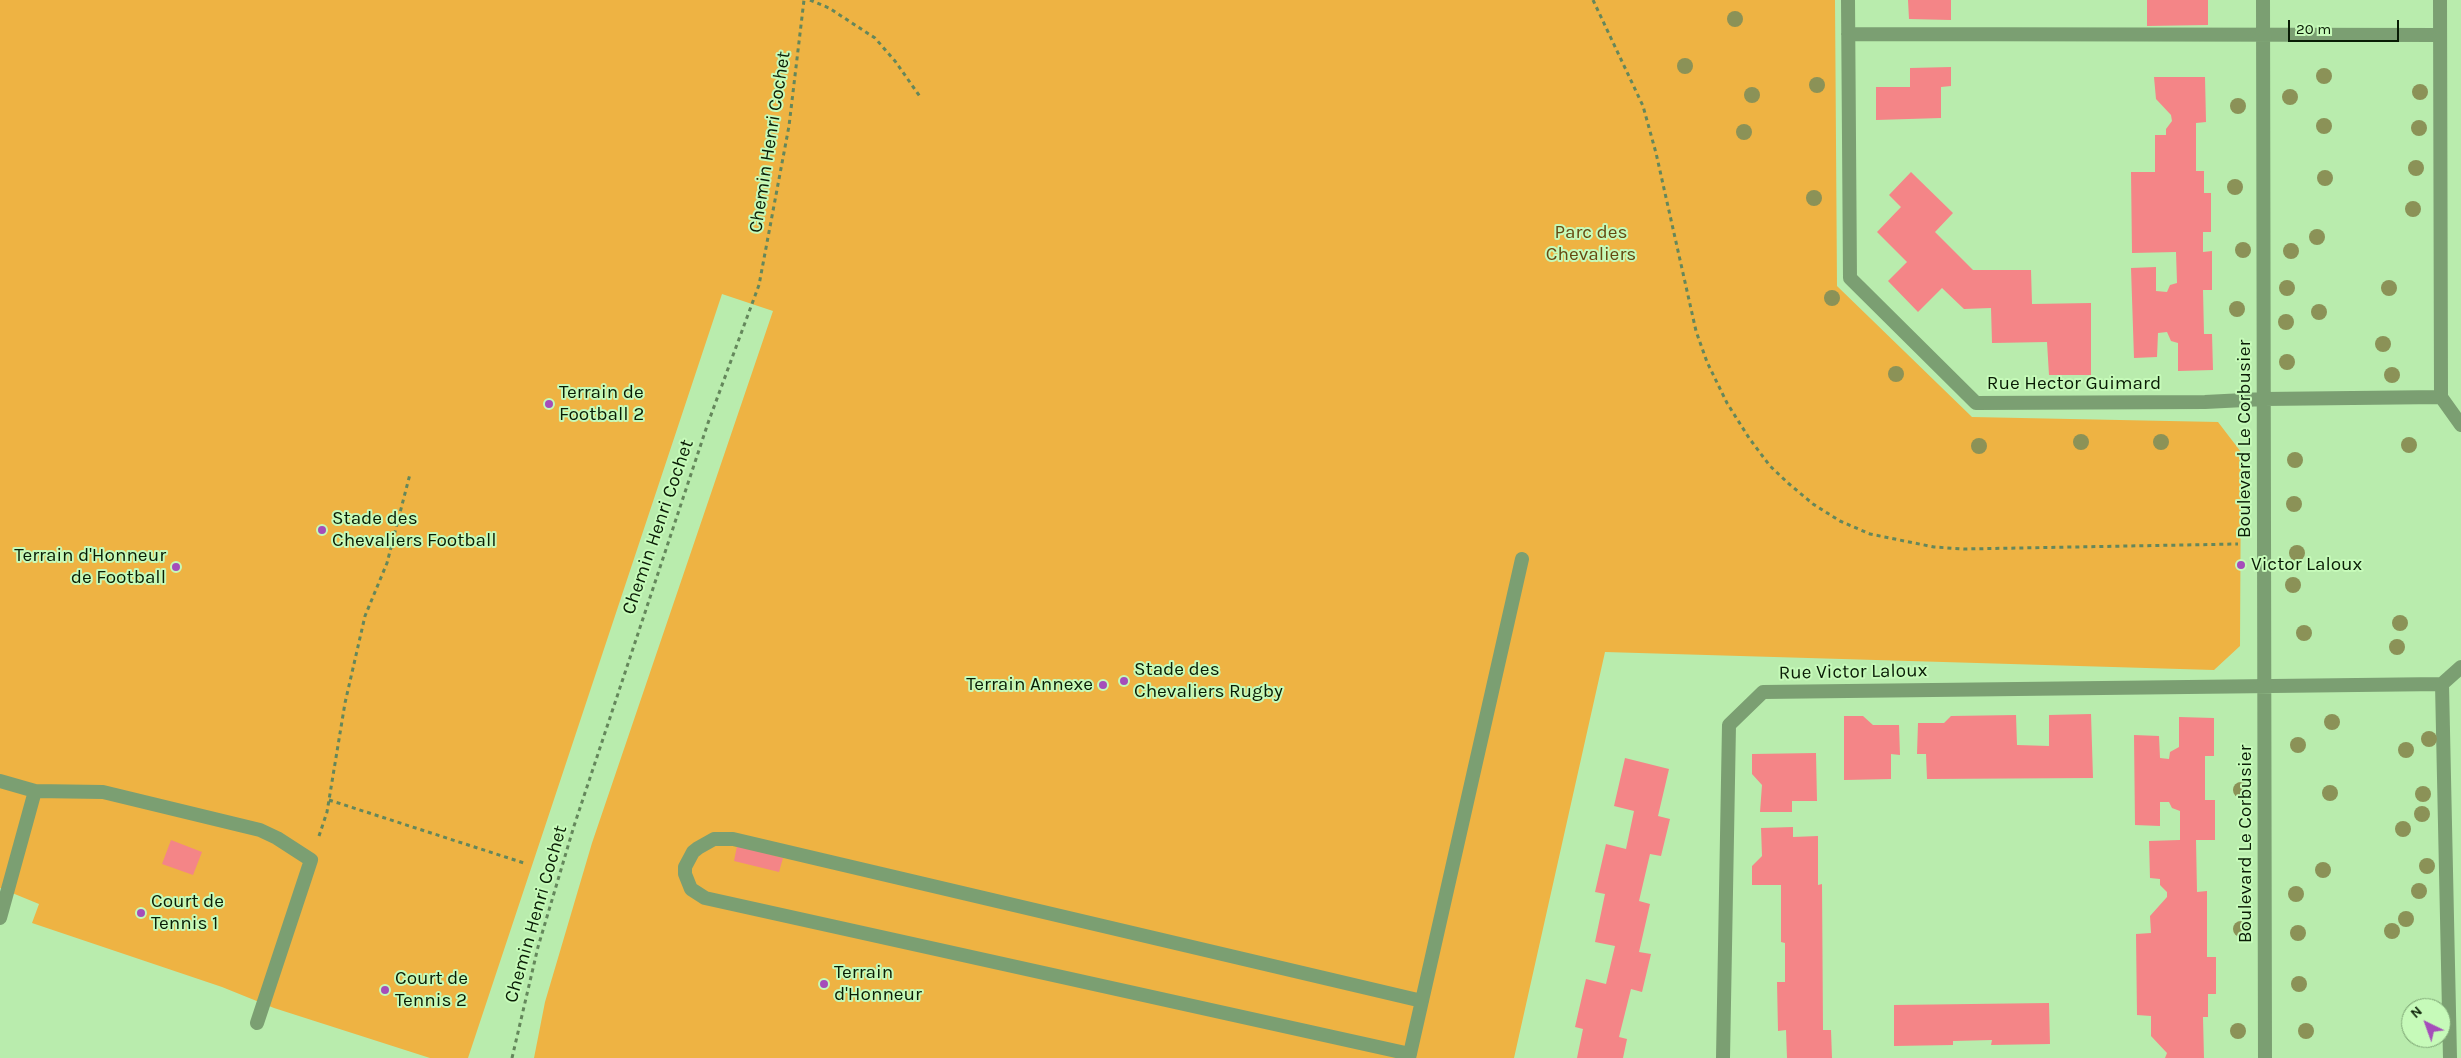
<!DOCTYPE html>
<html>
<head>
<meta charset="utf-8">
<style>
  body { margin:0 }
  #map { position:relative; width:2461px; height:1058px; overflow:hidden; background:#b9ecad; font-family:Karla,sans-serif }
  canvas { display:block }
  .north { position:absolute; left:2401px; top:998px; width:50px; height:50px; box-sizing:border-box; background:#c6fab9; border:1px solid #7aa171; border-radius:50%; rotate:318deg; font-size:14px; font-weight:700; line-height:20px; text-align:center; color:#091c05 }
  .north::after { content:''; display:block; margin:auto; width:18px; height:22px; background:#a54dba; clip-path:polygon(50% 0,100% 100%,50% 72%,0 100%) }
  .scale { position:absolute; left:2288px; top:20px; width:111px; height:22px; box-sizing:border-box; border:2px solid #091c05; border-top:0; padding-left:6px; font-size:15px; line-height:18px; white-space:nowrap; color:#091c05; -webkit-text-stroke:4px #c6fab9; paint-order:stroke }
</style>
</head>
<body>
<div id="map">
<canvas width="2461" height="1058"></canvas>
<div class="north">N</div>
<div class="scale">20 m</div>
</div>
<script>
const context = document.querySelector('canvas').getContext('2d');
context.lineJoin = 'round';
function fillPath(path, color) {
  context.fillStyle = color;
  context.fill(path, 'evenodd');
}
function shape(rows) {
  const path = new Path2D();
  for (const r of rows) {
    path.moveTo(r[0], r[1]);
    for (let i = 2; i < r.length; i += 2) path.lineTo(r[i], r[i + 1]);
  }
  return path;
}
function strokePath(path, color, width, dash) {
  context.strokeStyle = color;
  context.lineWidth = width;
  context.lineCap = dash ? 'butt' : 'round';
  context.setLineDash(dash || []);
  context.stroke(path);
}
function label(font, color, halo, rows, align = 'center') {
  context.font = font + ' Karla,sans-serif';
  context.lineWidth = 4;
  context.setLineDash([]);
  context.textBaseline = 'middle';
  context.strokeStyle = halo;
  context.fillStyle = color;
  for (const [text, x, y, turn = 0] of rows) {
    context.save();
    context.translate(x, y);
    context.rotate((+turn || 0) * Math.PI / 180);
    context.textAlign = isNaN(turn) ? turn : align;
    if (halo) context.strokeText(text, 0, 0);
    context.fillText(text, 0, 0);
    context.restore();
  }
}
const green = shape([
  [0,0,1835,0,1837,286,1972,417,2218,422,2241,452,2240,646,2214,670,1605,652,1514,1058,534,1058,545,1002,592,843,773,311,722,294,468,1058,430,1058,274,1008,222,987,32,923,39,904,0,888]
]);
const building = shape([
  [1908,0,1951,0,1951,20,1909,19],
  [2147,0,2208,0,2208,25,2147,26],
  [1951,67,1951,86,1941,87,1941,118,1876,120,1876,87,1910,87,1910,68],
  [2154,77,2205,77,2206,122,2196,123,2196,171,2204,171,2204,193,2211,193,2211,232,2203,232,2203,252,2212,251,2212,290,2203,290,2204,334,2212,334,2213,370,2178,371,2178,343,2171,341,2167,332,2158,333,2157,357,2134,358,2131,268,2156,267,2156,291,2167,292,2170,285,2177,283,2176,252,2132,253,2131,172,2155,172,2155,135,2166,135,2166,129,2172,121,2171,115,2156,99],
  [1911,172,1953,213,1935,232,1973,270,2031,270,2032,304,2091,303,2091,375,2049,375,2047,342,1992,343,1991,308,1964,309,1942,288,1918,312,1888,281,1907,262,1877,232,1901,207,1889,195],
  [2091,714,2093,778,1927,779,1926,754,1917,754,1918,723,1944,723,1951,716,2016,715,2017,745,2049,746,2049,715],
  [1844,716,1863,716,1873,725,1899,725,1900,755,1891,754,1891,779,1844,780],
  [2179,717,2214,718,2214,756,2205,756,2205,800,2215,800,2215,840,2196,840,2197,892,2207,891,2207,957,2216,957,2216,994,2208,994,2208,1017,2203,1017,2204,1058,2165,1058,2167,1053,2151,1036,2151,1016,2137,1015,2136,934,2151,933,2150,916,2167,897,2167,892,2160,885,2160,879,2150,878,2149,841,2180,840,2180,811,2172,808,2169,802,2160,802,2160,826,2135,825,2134,735,2159,736,2160,758,2169,759,2170,752,2179,747],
  [1816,753,1817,801,1792,801,1792,812,1760,812,1762,785,1752,774,1752,754],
  [1625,758,1669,769,1658,816,1670,819,1661,856,1650,854,1639,901,1650,904,1639,952,1651,954,1642,992,1631,989,1619,1037,1627,1039,1623,1058,1577,1058,1583,1029,1575,1027,1586,979,1606,984,1615,946,1595,942,1605,894,1595,892,1606,844,1626,849,1634,811,1614,806],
  [1793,827,1793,837,1818,836,1818,885,1822,884,1823,1030,1831,1030,1832,1058,1787,1058,1786,1030,1778,1031,1777,982,1785,982,1785,943,1781,942,1781,885,1752,885,1752,866,1762,856,1761,828],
  [171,840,202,852,193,875,162,864],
  [737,846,783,858,779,872,734,861],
  [2049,1003,2050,1044,1991,1045,1992,1040,1953,1041,1953,1045,1894,1046,1894,1005]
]);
const path = shape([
  [810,0,829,8,875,38,895,61,921,98],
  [1593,0,1643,106,1656,153,1696,331,1707,362,1727,403,1749,438,1770,466,1788,483,1813,504,1840,521,1870,534,1934,547,1964,549,2238,544],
  [329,800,524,863],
  [319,836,327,812,345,703,365,616,387,563,410,474],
  [512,1058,538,947,574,826,708,423,759,285,789,126,804,0]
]);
const service = shape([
  [0,781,35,791,0,918],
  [35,791,103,792,260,830,277,838,311,860,257,1023],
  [1410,1054,705,898,691,889,685,874,685,867,693,852,698,848,714,839,733,839,1422,1001],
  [1409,1058,1522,559]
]);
const minor = shape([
  [1848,0,1850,278,1976,403,2205,402,2264,399,2441,397],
  [2263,0,2265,1058],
  [2440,0,2441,397,2461,425],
  [1848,34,2440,35],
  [1723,1058,1729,725,1763,692,2442,684],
  [2450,1058,2442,684,2461,667]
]);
const trees = [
  [1735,19],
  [1685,66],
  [2324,76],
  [1817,85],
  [2420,92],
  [1752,95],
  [2290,97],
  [2238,106],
  [2324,126],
  [2419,128],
  [1744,132],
  [2416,168],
  [2325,178],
  [2235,187],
  [1814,198],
  [2413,209],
  [2317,237],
  [2243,250],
  [2291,251],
  [2287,288],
  [2389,288],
  [1832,298],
  [2237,309],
  [2319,312],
  [2286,322],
  [2383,344],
  [2287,362],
  [1896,374],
  [2392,375],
  [2081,442],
  [2161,442],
  [2409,445],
  [1979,446],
  [2295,460],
  [2294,504],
  [2297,553],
  [2293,585],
  [2400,623],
  [2304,633],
  [2397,647],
  [2332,722],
  [2429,739],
  [2298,745],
  [2406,750],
  [2241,790],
  [2330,793],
  [2423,794],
  [2422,814],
  [2403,829],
  [2427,866],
  [2323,870],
  [2419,891],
  [2296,894],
  [2406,919],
  [2241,929],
  [2392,931],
  [2298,933],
  [2299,984],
  [2238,1031],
  [2306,1031]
];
const markers = [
  [549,404,5,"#a54dba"],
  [322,530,5,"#a54dba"],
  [2241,565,5,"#a54dba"],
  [176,567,5,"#a54dba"],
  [1124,681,5,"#a54dba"],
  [1103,685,5,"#a54dba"],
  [141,913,5,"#a54dba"],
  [824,984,5,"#a54dba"],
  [385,990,5,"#a54dba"]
];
const streetNames = [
  ["Chemin Henri Cochet",770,142,-81],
  ["Rue Hector Guimard",2074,384],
  ["Boulevard Le Corbusier",2245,439,-90],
  ["Chemin Henri Cochet",658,527,-71],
  ["Rue Victor Laloux",1853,672,-1],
  ["Boulevard Le Corbusier",2246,844,-90],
  ["Chemin Henri Cochet",536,914,-74]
];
const parkNames = [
  ["Parc des",1591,233],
  ["Chevaliers",1591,255]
];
const poiNames = [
  ["Terrain de",559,393],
  ["Football 2",559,415],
  ["Stade des",332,519],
  ["Chevaliers Football",332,541],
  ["Terrain d'Honneur",166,556,"right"],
  ["de Football",166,578,"right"],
  ["Victor Laloux",2251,565],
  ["Stade des",1134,670],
  ["Chevaliers Rugby",1134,692],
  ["Terrain Annexe",1093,685,"right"],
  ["Court de",151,902],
  ["Tennis 1",151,924],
  ["Terrain",834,973],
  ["d'Honneur",834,995],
  ["Court de",395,979],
  ["Tennis 2",395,1001]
];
fillPath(green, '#eeb343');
fillPath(building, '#f48587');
strokePath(path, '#64875b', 3, [4, 4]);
strokePath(service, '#7b9f72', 14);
strokePath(minor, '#7b9f72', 14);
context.fillStyle = '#8b9257';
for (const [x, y] of trees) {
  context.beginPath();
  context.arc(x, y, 8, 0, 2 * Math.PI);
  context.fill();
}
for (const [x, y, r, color] of markers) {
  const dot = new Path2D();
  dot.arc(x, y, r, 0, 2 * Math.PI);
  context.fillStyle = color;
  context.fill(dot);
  strokePath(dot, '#c6fab9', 2);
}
label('19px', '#091c05', '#c6fab9', streetNames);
label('19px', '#664911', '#c6fab9', parkNames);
label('19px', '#091c05', '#c6fab9', poiNames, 'left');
</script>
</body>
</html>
